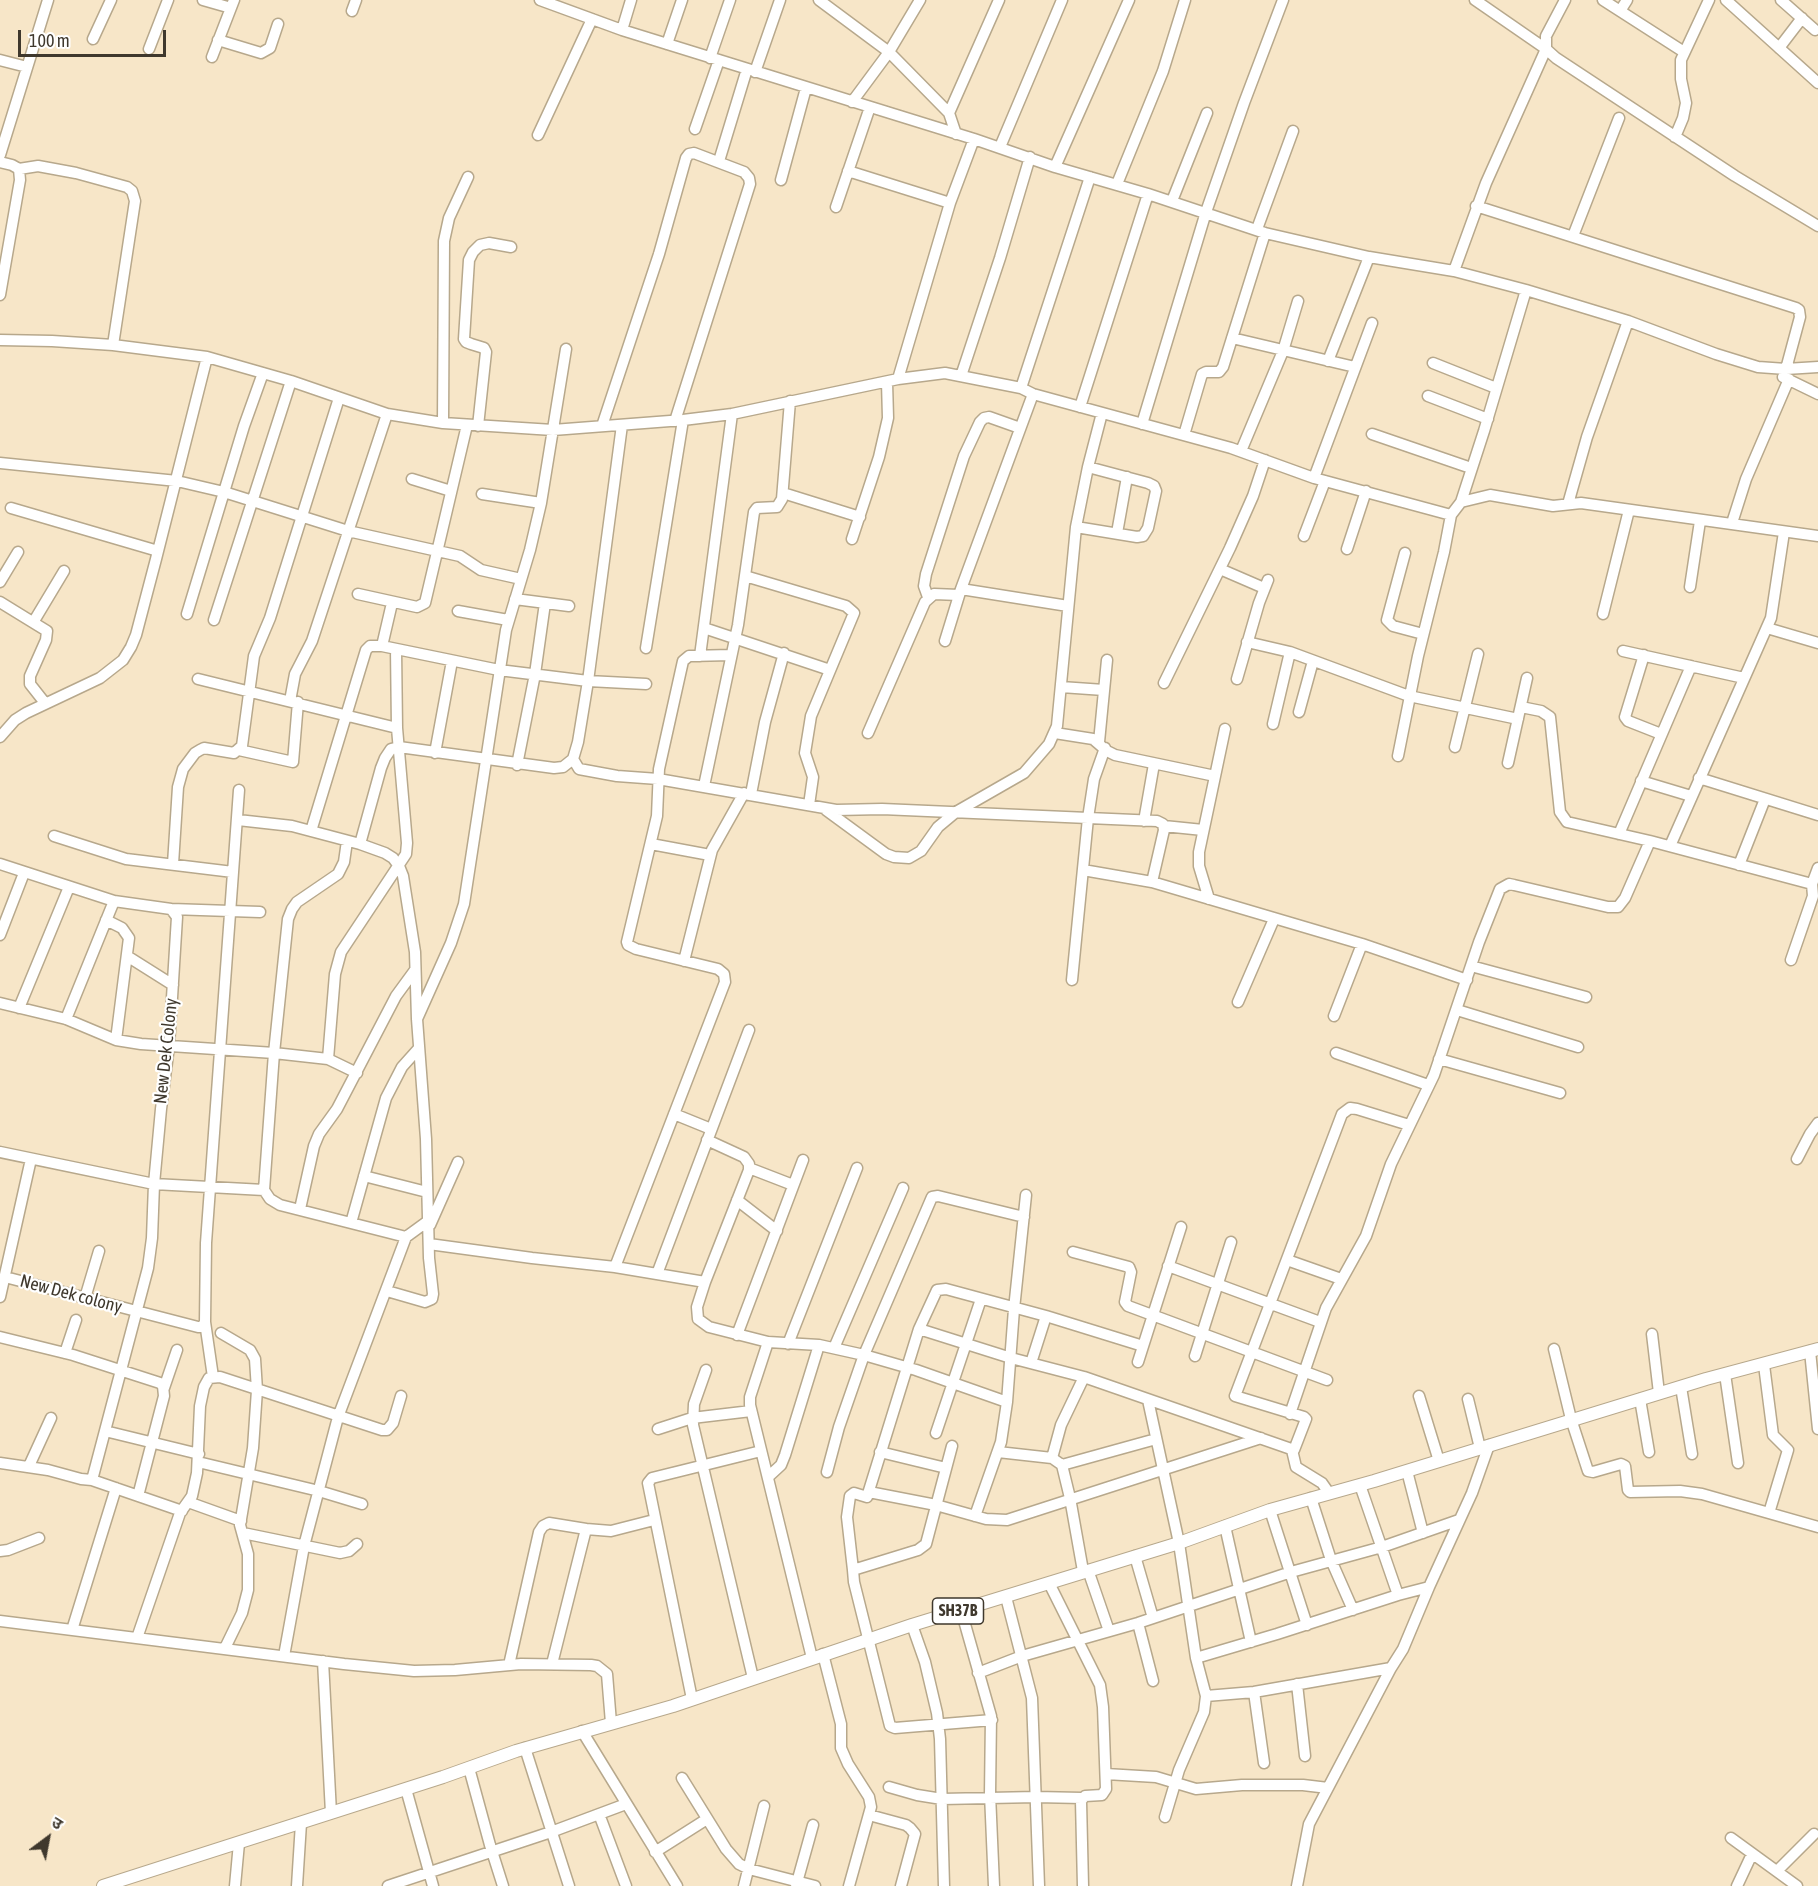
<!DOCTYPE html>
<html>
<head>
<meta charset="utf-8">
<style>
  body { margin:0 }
  #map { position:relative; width:1818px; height:1886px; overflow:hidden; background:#f7e6c8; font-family:"Asap Condensed","Noto Sans Devanagari",sans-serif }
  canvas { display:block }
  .north { position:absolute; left:18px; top:1808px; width:60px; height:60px; -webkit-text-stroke:4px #fff; paint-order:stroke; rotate:32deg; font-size:16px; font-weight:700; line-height:24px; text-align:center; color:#3f382d }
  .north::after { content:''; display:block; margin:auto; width:21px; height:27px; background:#3f382d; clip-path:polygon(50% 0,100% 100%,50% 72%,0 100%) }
  .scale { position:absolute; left:18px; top:30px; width:148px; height:27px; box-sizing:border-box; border:3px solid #3f382d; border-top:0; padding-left:8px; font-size:18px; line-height:21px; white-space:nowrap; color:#3f382d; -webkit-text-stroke:4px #fff; paint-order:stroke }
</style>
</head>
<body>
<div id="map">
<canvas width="1818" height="1886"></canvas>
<div class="north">उ</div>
<div class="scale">100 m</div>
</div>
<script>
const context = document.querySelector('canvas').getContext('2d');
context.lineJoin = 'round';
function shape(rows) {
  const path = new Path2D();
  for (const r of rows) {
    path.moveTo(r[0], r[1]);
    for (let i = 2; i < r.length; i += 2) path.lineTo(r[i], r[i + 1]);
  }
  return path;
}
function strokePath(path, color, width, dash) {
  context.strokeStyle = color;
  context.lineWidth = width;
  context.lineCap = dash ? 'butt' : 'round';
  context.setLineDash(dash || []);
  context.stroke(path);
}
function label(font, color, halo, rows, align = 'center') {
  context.font = font + ' "Asap Condensed",sans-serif';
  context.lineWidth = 4.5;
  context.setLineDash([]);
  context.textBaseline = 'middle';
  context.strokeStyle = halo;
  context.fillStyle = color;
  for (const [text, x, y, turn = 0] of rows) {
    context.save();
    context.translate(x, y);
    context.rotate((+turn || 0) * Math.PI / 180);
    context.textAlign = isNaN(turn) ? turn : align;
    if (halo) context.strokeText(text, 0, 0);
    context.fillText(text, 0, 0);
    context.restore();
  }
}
const minor = shape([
  [203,0,231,8],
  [540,0,622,30,974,139,1055,167,1148,194,1265,233,1369,257,1454,271,1526,290,1628,321,1716,354,1758,367,1786,369,1818,367],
  [819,0,889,52,949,113,956,134],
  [1565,0,1546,36,1546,49,1556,58,1735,176,1818,226],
  [1603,0,1684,52],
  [1726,0,1818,83],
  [1781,0,1815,30],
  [352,11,356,0],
  [1620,11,1627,0],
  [622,30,631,0],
  [93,39,111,0],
  [218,40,261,53,270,48,278,24],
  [667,44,682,0],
  [1779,48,1802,18],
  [149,49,168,0],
  [212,57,234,0],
  [710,58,730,0],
  [0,60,27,67],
  [755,72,780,0],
  [852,102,889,52,920,0],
  [949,113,999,0],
  [695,129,719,60],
  [538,135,592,19],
  [1675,137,1683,118,1686,103,1681,79,1681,60,1709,0],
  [1000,147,1062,0],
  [0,155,48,0],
  [719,161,747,69],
  [0,162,12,165,19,169,20,180,0,295],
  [1055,167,1129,0],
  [19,169,38,166,76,173,127,187,132,191,135,201,113,345],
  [848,171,950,203],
  [781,180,806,88],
  [1117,184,1163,71,1185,0],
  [1172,201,1207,113],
  [1476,206,1796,308,1799,310,1800,317,1786,369],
  [836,207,870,107],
  [1257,229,1293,131],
  [1573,236,1619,118],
  [1454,271,1486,183,1546,49,1475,0],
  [1232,338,1355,367],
  [0,340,52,341,113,345,207,357,291,381,387,414,443,423,553,430,683,420,732,414,898,379,945,373,1021,388,1033,394,1231,448,1314,478,1451,515,1461,502,1490,495,1553,506,1581,503,1818,536],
  [1328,361,1369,257],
  [1433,363,1496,388],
  [961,376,1000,258,1030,157],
  [1783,377,1818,394],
  [898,379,950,203,974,139],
  [1021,388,1090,177],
  [1428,396,1488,419],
  [1080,407,1148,194],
  [443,423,444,241,449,218,468,177],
  [1142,424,1206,212,1244,103,1283,0],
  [478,426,486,352,484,348,471,344,466,342,464,339,469,260,473,252,480,245,489,243,511,247],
  [602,426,659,254,686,158,689,154,694,153,744,172,749,178,750,184,675,421],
  [1372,434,1471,468],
  [1184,435,1202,374,1206,372,1219,372,1223,367,1265,233],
  [1241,451,1283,351,1298,301],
  [0,463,177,481,224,492,348,531,460,556,481,570,521,579],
  [1314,478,1372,323],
  [412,479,451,491],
  [783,493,860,517],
  [482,494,541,503],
  [1461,502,1484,431,1526,290],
  [1568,504,1587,437,1628,321],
  [11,508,158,551],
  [1732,523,1746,479,1789,379],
  [1076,527,1137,537,1143,536,1148,528,1156,491,1154,486,1148,483,1088,467],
  [1117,533,1127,477],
  [1304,536,1325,481],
  [852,539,879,457,888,418,887,382],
  [1347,549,1366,491],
  [1405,553,1387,620,1393,626,1423,634],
  [1220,569,1264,588],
  [745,576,846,606,854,613,811,716,805,753,813,777,809,805],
  [0,582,18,552],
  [1690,587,1700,521],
  [961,589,1068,606],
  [358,594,417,607,425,603,467,425],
  [928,597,924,586,926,574,964,456,980,422,984,418,989,417,1020,428],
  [515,599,569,606],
  [0,602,47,631,46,640,30,676,30,684,45,703],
  [458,611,508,620],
  [187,614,244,426,263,373],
  [1603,614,1629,510],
  [214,620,291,381],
  [34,621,64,571],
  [704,628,830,670],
  [1767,628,1818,643],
  [945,641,961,589,1033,394],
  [1247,642,1290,652,1409,696,1518,719],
  [382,646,392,603],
  [646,648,683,420],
  [1623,651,1744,678],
  [1644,655,1625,717,1628,721,1661,734],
  [700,656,732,414],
  [198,679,397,728],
  [1237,679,1259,603,1268,580],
  [1164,683,1230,548,1253,496,1265,460],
  [1061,687,1104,690],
  [290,701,295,674,312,641,387,414],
  [1521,707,1541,711,1550,717,1560,812,1567,822,1650,841,1812,884],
  [1299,712,1313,661],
  [1273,724,1290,652],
  [868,733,925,602,934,594,959,595],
  [1055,733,1093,739,1107,751,1115,755,1215,776],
  [0,737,15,720,26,713,100,678,123,660,131,647,136,635,156,559,207,357],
  [1099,742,1107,660],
  [1455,747,1478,654],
  [239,750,293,762,298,702],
  [435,753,452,661],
  [1398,756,1418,656,1444,552,1451,515],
  [573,759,579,769,617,776,658,779,836,810,882,809,1157,821,1163,824,1164,830,1152,882],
  [1508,763,1527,678],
  [517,765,535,674,545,603],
  [1699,778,1818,815],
  [1641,781,1691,796],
  [704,786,738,625,754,512,757,508,777,507,782,499,790,401],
  [751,794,765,722,784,653],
  [826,810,886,854,894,857,909,858,921,851,938,827,956,812,1024,773,1049,744,1057,726,1076,527,1088,467,1102,413],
  [238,820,292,826,360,844,385,853,393,858,399,866,403,876,415,952,417,1019,426,1139,429,1258,433,1294,432,1299,425,1302,387,1291],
  [1144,821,1154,764],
  [1164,826,1203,830],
  [311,831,366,650,370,646,382,646,499,670,588,681,646,684],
  [1619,834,1691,666],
  [54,836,126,859,233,872],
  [360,844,381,768,385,758,391,749,399,747,554,768,563,767,573,759,578,742,588,681,622,425],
  [651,844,710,855],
  [1670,846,1771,618,1784,532],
  [0,864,114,901,171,909,177,917,169,1046,161,1109,154,1184,152,1238,148,1268,92,1480,81,1479,48,1470,0,1463],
  [173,864,178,787,183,769,195,753,200,750,204,748,234,753,242,746,254,656,270,618,339,398],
  [1739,865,1765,799],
  [1083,870,1152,882,1362,944,1467,980],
  [1209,899,1199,866,1199,852,1225,729],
  [171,909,260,912],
  [106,920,122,928,129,938,116,1040],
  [0,935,24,873],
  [127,956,173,985],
  [1791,960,1813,896,1812,884,1818,868],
  [684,961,712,850,744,793],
  [1471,966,1586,997],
  [1072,980,1088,818,1094,779,1105,748],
  [1238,1002,1274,919],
  [0,1003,66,1019,116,1040,141,1044,274,1053,328,1059,357,1073],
  [19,1008,69,887],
  [1457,1010,1578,1047],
  [1334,1016,1362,944],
  [66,1019,114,901],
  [417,1019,451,943,464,904,506,630,530,550,541,503,566,349],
  [1336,1053,1428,1085],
  [328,1059,335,974,341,952,406,854,407,843,397,728,396,649],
  [1439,1059,1560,1093],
  [674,1114,711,1129],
  [707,1140,744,1157,749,1164,749,1170,705,1282,697,1307,698,1319,709,1327,768,1342,819,1345,864,1355,839,1427,827,1472],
  [0,1152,154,1184,264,1190,274,1053,288,919,292,909,297,902,338,874,344,862,347,841],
  [1797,1159,1810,1134,1818,1123],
  [749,1168,793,1185],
  [364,1176,427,1192],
  [264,1190,270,1199,280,1205,406,1237],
  [737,1200,777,1231],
  [300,1209,314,1146,319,1134,337,1109,396,996,415,970],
  [351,1223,386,1098,402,1067,419,1048],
  [430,1225,458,1162],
  [429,1244,532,1258,615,1267,705,1282],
  [1073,1252,1129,1267,1131,1272,1125,1302,1128,1306,1327,1380],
  [1287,1260,1341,1279],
  [1168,1266,1320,1322],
  [615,1267,725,982,724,974,718,969,636,949,628,945,627,942,657,816,659,769,683,661,689,656,731,655],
  [657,1274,749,1030],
  [5,1277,198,1327,202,1327,205,1322,206,1243,239,790],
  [0,1297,31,1159],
  [85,1298,99,1251],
  [205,1322,213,1377],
  [919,1329,1011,1358,1084,1377,1294,1450,1306,1419,1304,1417,1235,1396,1342,1114,1350,1108,1357,1109,1409,1125],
  [221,1333,250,1350,255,1359,257,1390,253,1448,240,1525,248,1554,248,1590,242,1613,225,1648],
  [1652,1334,1659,1393],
  [737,1335,803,1160],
  [0,1337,73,1355,160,1383,163,1386,164,1396,138,1496],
  [768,1342,750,1397,750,1405,812,1658],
  [788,1344,857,1168],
  [834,1348,903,1188],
  [1554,1349,1571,1419,1588,1471,1593,1472,1621,1464,1625,1466,1628,1490,1630,1492,1680,1491,1702,1494,1818,1527],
  [1810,1351,1818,1429],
  [65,1353,76,1320],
  [1195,1356,1231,1242],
  [1138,1362,1181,1227],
  [1031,1363,1046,1316],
  [1764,1365,1773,1435,1788,1450,1769,1513],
  [706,1370,694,1404,693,1425,753,1678],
  [1725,1374,1738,1463],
  [1681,1387,1692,1454],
  [164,1388,177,1350],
  [1419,1396,1439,1461],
  [1468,1399,1480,1448],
  [1640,1399,1649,1452],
  [1148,1400,1179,1543,1196,1658,1206,1696,1204,1712,1179,1770,1165,1817],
  [1007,1402,916,1370,864,1355,932,1197,938,1196,1024,1217],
  [1290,1414,1326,1308,1366,1236,1391,1164,1434,1075,1479,942,1500,889,1509,884,1514,885,1608,907,1618,907,1625,898,1650,841],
  [658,1429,692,1418,751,1411],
  [105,1431,199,1454],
  [936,1433,981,1299],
  [952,1446,926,1544,918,1550,853,1570,854,1582,890,1726,895,1728,992,1720],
  [1292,1450,1296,1467,1322,1483,1329,1493],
  [880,1452,946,1468],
  [998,1452,1052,1458,1062,1465,1070,1498,1083,1571],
  [1052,1458,1061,1425,1084,1377],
  [198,1462,319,1491,362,1504],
  [1062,1465,1156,1439],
  [29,1466,51,1418],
  [1407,1471,1423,1533],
  [768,1477,781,1465,785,1455,819,1345],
  [92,1480,182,1511],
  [1360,1485,1398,1595],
  [869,1492,936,1505,986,1519,1007,1520,1261,1438],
  [1311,1498,1331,1560,1353,1610],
  [188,1502,241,1521],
  [1270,1510,1307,1625],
  [975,1516,1001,1442,1007,1402,1014,1309,1026,1195],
  [1225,1526,1251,1642],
  [243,1533,340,1553,349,1551,357,1544],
  [0,1551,8,1550,39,1538],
  [1135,1556,1153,1618],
  [853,1570,847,1517,850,1496,854,1493,867,1497,919,1329,937,1290,946,1289,1046,1316,1143,1346],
  [1088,1570,1109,1631],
  [1049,1583,1100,1685,1103,1707,1106,1789,1102,1795,1085,1796,1081,1801,1083,1886],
  [1006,1597,1032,1698,1039,1886],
  [961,1610,991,1716,990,1794,994,1886],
  [0,1621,344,1664,414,1671,455,1670,521,1664,591,1665,597,1666,607,1674,611,1723],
  [1138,1623,1153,1681],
  [912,1625,925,1662,937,1713,940,1739,944,1886],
  [72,1630,116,1488],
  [137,1638,180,1513,192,1496,197,1473,200,1406,204,1387,209,1378,220,1377,382,1430,387,1430,393,1423,401,1396],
  [823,1654,841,1724,841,1748,848,1764,869,1797,871,1807,849,1886],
  [284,1656,304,1546,338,1417,406,1237,428,1221],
  [1196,1658,1277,1634,1398,1595,1429,1587],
  [323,1661,331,1813],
  [552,1664,586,1529,611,1531,654,1520],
  [509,1665,539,1532,543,1526,549,1523,586,1529],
  [978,1673,1022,1656,1138,1623,1291,1572,1382,1547,1459,1520],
  [1297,1684,1305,1756],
  [1254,1692,1264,1763],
  [1206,1696,1254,1692,1391,1668],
  [692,1699,648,1483,652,1478,761,1451],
  [582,1731,677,1886],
  [525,1748,569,1886],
  [469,1768,490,1845,503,1886],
  [1106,1774,1156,1777,1196,1789,1242,1785,1303,1785,1328,1788],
  [682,1778,726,1849,739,1864,749,1869,815,1886],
  [889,1787,917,1795,942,1799,1036,1797,1082,1798],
  [406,1789,433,1886],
  [599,1814,626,1886],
  [869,1815,906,1825,910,1828,915,1834,901,1886],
  [1731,1838,1797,1886],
  [655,1852,707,1819],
  [1777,1871,1814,1834],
  [235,1886,239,1843],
  [297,1886,301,1823],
  [388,1886,551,1832,626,1804],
  [744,1886,764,1806],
  [796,1886,813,1825],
  [1297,1886,1309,1824,1391,1668,1403,1649,1429,1587,1472,1493,1489,1445],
  [1737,1886,1752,1854]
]);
const major = shape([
  [103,1886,443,1777,516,1751,673,1706,912,1625,1179,1543,1270,1510,1374,1481,1706,1379,1818,1349]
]);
const shields = [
  [958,1611,51]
];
const shieldNames = [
  ["SH37B",958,1611]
];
const streetNames = [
  ["New Dek Colony",166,1051,-84],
  ["New Dek colony",71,1294,15]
];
strokePath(minor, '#b7a88c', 13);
strokePath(major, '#b7a88c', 14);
strokePath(minor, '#fff', 10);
strokePath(major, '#fff', 12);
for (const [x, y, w] of shields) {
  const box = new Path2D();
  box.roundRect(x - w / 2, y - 13, w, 26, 4.5);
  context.fillStyle = '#fff';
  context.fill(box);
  strokePath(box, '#3f382d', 1.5);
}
label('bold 16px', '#3f382d', null, shieldNames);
label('18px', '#3f382d', '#fff', streetNames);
</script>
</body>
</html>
